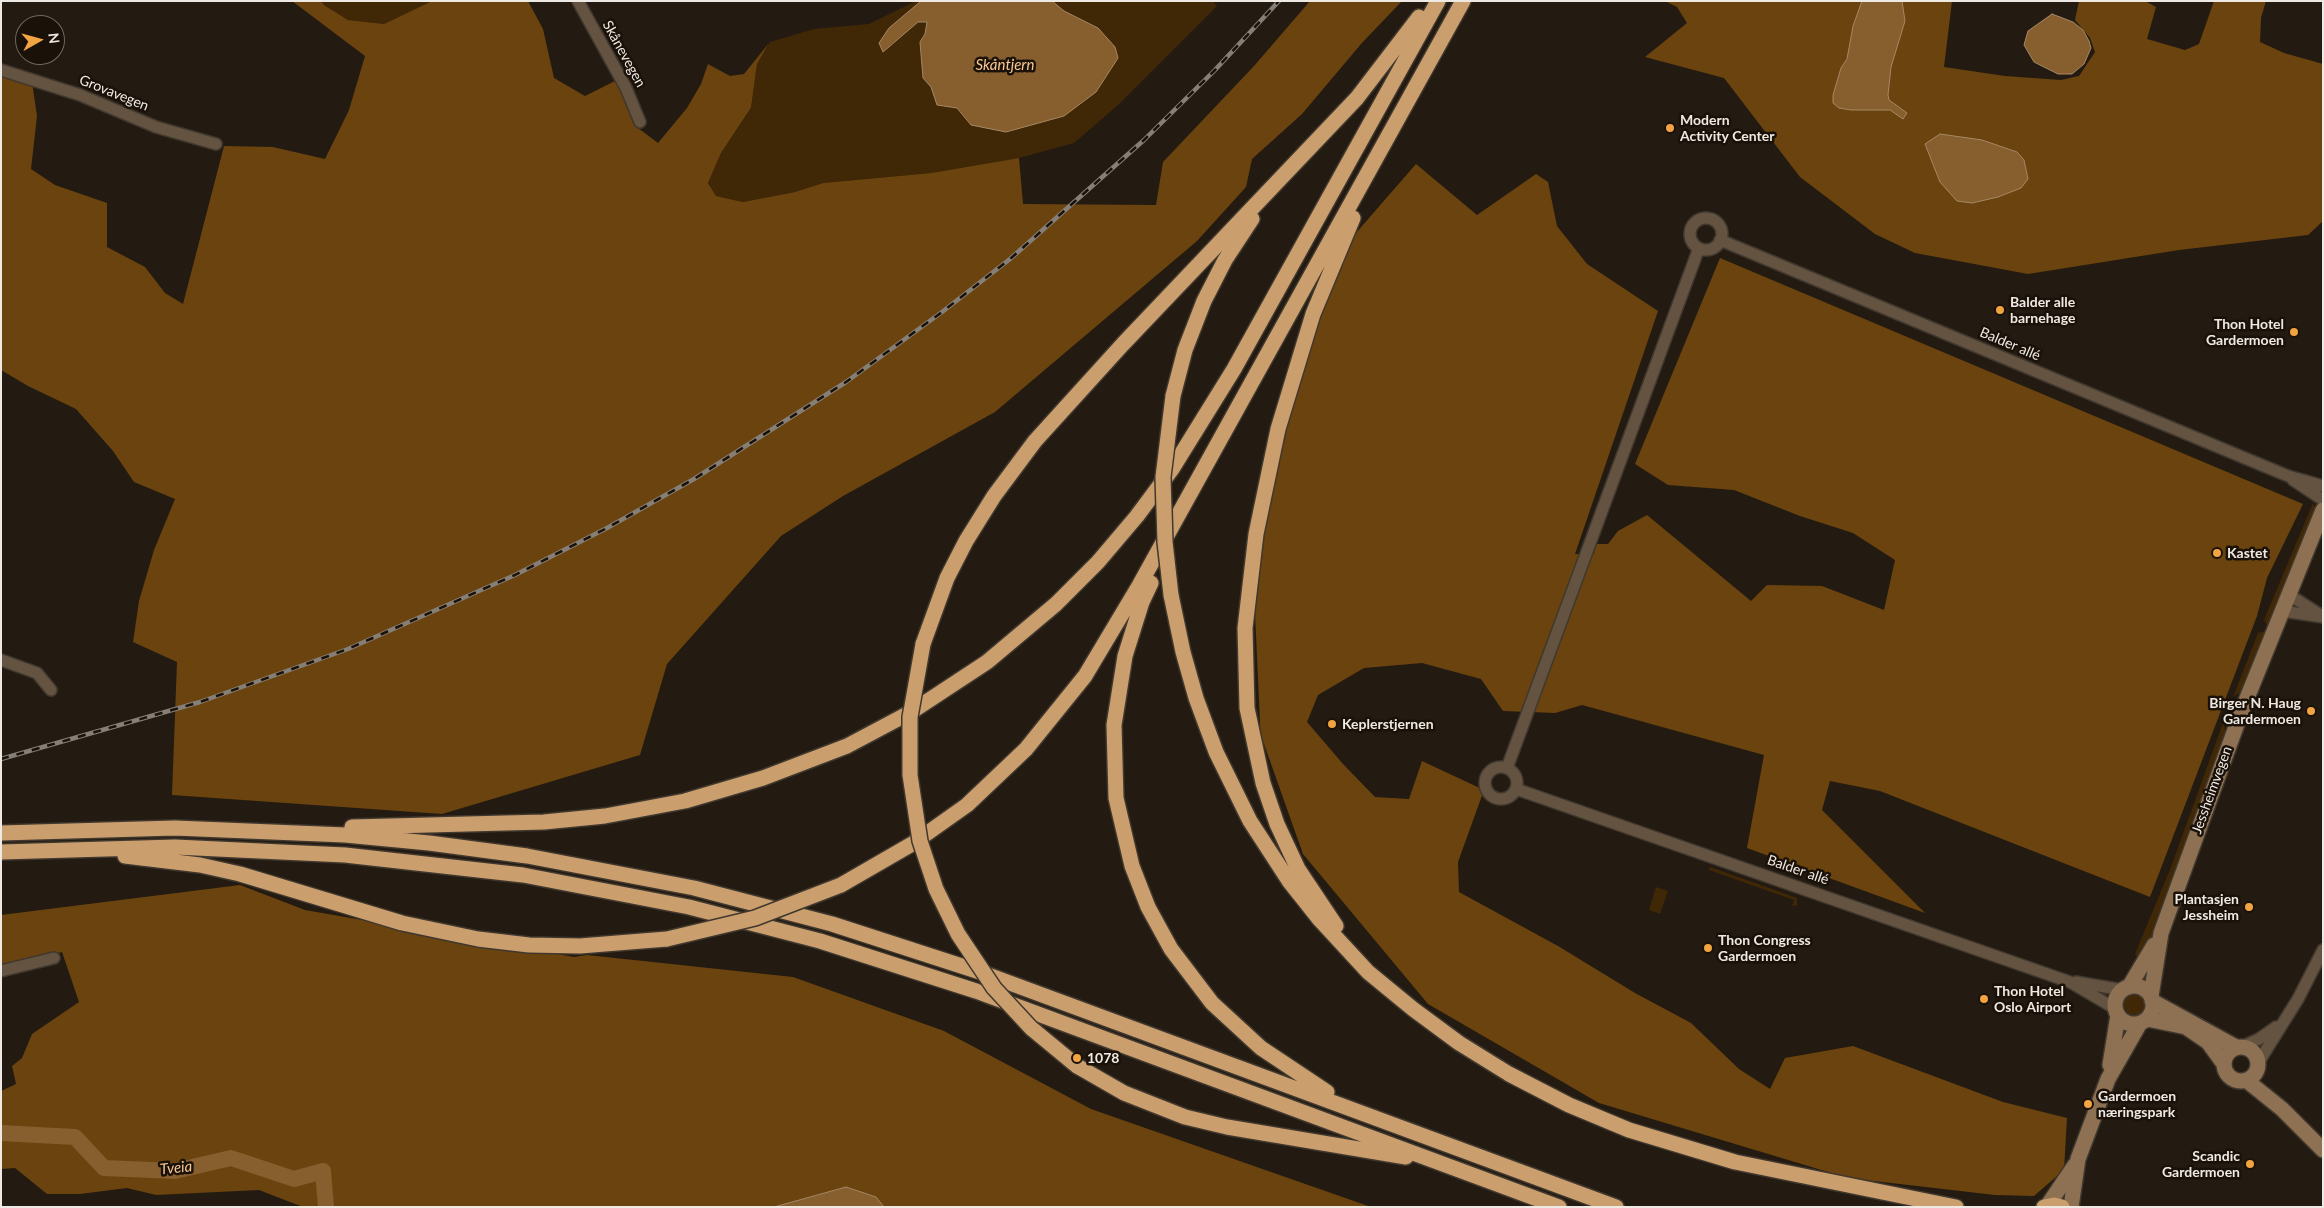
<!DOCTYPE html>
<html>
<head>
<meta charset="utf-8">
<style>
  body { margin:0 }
  #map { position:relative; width:2324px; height:1208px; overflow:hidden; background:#231b11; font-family:Lato,sans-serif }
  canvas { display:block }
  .frame { position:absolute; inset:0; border:2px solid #efe9e3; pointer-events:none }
  .north { position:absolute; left:15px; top:15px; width:50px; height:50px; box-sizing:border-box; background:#1a1109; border:1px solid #6f6760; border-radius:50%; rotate:83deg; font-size:14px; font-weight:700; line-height:20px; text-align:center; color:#efe9e3 }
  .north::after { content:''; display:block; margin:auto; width:18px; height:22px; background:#f3a442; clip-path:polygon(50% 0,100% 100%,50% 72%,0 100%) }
</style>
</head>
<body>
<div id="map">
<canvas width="2324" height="1208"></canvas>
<div class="frame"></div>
<div class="north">N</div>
</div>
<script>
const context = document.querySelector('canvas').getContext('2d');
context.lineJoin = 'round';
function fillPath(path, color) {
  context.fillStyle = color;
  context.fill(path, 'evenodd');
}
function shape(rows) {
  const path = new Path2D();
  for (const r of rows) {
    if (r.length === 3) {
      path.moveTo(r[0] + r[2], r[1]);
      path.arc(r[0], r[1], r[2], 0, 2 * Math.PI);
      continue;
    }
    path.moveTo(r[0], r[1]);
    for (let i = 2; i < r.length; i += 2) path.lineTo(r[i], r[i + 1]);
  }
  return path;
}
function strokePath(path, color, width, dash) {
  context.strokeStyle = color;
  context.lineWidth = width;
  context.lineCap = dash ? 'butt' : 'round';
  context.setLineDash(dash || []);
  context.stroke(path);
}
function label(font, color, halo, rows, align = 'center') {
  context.font = font + ' Lato,sans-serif';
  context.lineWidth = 5;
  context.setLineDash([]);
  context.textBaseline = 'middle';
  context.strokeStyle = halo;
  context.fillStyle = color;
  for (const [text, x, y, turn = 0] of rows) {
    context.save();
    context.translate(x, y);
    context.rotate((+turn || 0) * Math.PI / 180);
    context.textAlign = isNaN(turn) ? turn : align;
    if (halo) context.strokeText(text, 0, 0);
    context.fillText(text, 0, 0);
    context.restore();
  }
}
const green = shape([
  [321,1,432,1,384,24,348,20,324,5],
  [916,1,921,1,889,28,883,52,918,22,927,22,925,34,920,42,923,78,931,87,937,105,957,108,971,125,1098,28,1064,11,1052,1,1213,1,1217,6,1117,106,1074,143,1019,158,931,173,823,183,795,192,743,202,716,196,708,183,721,153,751,109,757,64,770,42,814,29,869,24],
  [2313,503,2316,511,2314,518,2268,626,2264,620],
  [2265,631,2244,686,2240,692,2233,697,2258,633],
  [2224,720,2225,735,2172,885,2151,939,2139,959,2135,954,2171,867],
  [1710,867,1797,898,1797,905,1792,906,1794,900,1709,870],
  [1656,887,1668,891,1660,914,1649,910],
  [2135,1004,11]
]);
const forest = shape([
  [292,1,321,1,324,5,348,20,384,24,432,1,528,1,543,29,554,78,585,96,617,80,634,125,658,143,687,108,701,84,708,64,730,76,744,74,769,43,757,64,751,108,721,153,708,183,716,196,743,202,795,192,823,183,931,173,1019,158,1023,204,1156,205,1163,162,1254,66,1310,1,1402,1,1361,44,1302,114,1252,159,1246,187,1197,241,995,412,843,496,781,536,667,664,640,755,442,814,172,795,177,662,133,642,139,601,154,550,175,499,134,482,113,451,76,409,28,386,1,370,1,72,32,82,37,116,31,169,55,185,107,203,107,247,145,267,165,293,183,304,224,146,273,147,325,159,349,110,365,56],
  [1665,1,1952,1,1944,67,2005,76,2061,80,2079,76,2095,52,2090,38,2075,20,2079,1,2145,1,2156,7,2147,39,2185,50,2199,44,2214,1,2266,1,2261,18,2260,42,2284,53,2323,64,2323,221,2308,235,2179,250,2028,274,1915,253,1875,234,1800,177,1724,78,1645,57,1687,23,1677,7],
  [1416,164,1477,215,1536,174,1548,182,1557,226,1587,264,1658,311,1575,554,1594,554,1596,544,1608,544,1618,531,1647,515,1751,601,1767,585,1822,586,1884,610,1895,560,1853,533,1800,516,1734,490,1668,485,1635,464,1720,258,2303,504,2267,578,2257,616,2150,897,1880,791,1830,781,1822,810,1925,913,1747,848,1764,755,1582,705,1555,713,1503,711,1481,679,1422,663,1364,668,1318,695,1307,722,1343,764,1375,797,1409,799,1422,761,1484,790,1458,862,1459,892,1558,946,1635,993,1691,1023,1739,1069,1770,1089,1785,1058,1853,1046,2003,1102,2067,1118,2064,1170,2034,1196,1995,1195,1848,1178,1599,1103,1428,1004,1303,854,1264,744,1261,744,1254,591,1286,413,1342,249],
  [240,885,305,910,574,957,587,955,793,977,944,1031,1091,1109,1371,1207,884,1207,876,1197,846,1187,774,1207,303,1207,259,1190,156,1195,127,1188,80,1194,47,1194,15,1168,1,1169,1,1091,16,1084,12,1066,22,1058,32,1034,79,1002,62,952,1,967,1,915]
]);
const water = shape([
  [921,1,1052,1,1064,11,1098,28,1115,47,1118,58,1096,92,1064,116,1006,132,971,125,957,108,937,105,931,87,923,78,920,42,925,34,927,22,918,22,883,52,879,43,889,28,921,1],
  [1862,1,1902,1,1905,21,1891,67,1888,95,1889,100,1907,113,1903,119,1890,110,1851,110,1839,108,1833,103,1833,95,1841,68,1847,59,1853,26,1862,1],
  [2052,14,2073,22,2083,30,2089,41,2091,48,2084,64,2072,74,2058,74,2034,62,2024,45,2028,31,2052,14],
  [1940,134,1982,140,2017,152,2024,160,2028,179,2021,188,1998,197,1972,203,1957,201,1940,182,1925,144,1940,134],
  [846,1187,876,1197,884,1207,774,1207,846,1187]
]);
const river = shape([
  [1,1133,75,1137,104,1168,175,1171,231,1158,294,1179,323,1171,326,1207]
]);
const street = shape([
  [578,1,626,88,640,122],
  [1,70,80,95,156,127,216,144],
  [1706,234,16],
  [1720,240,2288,476,2323,486],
  [2293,480,2323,500],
  [2288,594,2319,614],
  [2282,611,2323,617],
  [1,660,37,673,51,690],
  [1501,783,16],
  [1507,768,1699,248],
  [1516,789,2070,982,2116,1009],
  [1,971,54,958],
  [2076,982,2123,990],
  [2241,1047,2259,1039,2276,1027],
  [2258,1063,2298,999,2323,950]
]);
const secondary = shape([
  [2134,1005,19],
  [2129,987,2154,945],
  [2151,996,2161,933,2241,713,2323,510],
  [2152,1001,2236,1047],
  [2147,1019,2186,1027,2208,1042,2224,1064],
  [2241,1064,17],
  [2110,1065,2118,1015],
  [2246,1080,2282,1109,2323,1150],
  [2048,1205,2075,1165],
  [2071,1207,2078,1159,2108,1079,2140,1023]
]);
const highway = shape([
  [1173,396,1185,350,1204,301,1225,260,1252,219],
  [1151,583,1142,602,1125,656,1114,725,1116,798,1132,866,1148,907,1171,949,1212,1003,1261,1048,1327,1092],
  [1171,595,1183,652,1196,698,1216,752,1250,821,1289,881,1320,920,1368,972,1413,1009,1459,1043,1509,1074,1569,1105,1629,1130,1735,1162,1956,1207],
  [923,644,947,578,966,541,994,496,1035,441,1123,344,1357,98,1419,17],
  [352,827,544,822,605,816,685,801,763,778,847,746,911,712,987,662,1056,604,1098,562,1137,516,1172,469,1234,369,1438,1],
  [1,833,175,828,345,835,429,843,527,856,694,888,832,924,980,972,1616,1207],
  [1,852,175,847,345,855,523,875,689,907,820,941,976,991,1559,1207],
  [125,856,200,865,240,874,402,923,478,939,529,945,580,946,667,939],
  [841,885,912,844,967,805,1026,749,1085,676,1140,584,1463,1],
  [1336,926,1298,869,1277,824,1263,783,1247,708,1245,628,1256,534,1278,429,1313,314,1353,218],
  [1077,1066,1124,1093,1185,1117,1227,1127,1406,1157],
  [2044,1207,2054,1205,2062,1207]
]);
const rail = shape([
  [1,759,200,702,348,649,515,575,607,528,694,479,846,382,942,312,1010,259,1144,140,1215,70,1279,1]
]);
const highwayBridge = shape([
  [1171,595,1165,542,1163,477,1173,396],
  [923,644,910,717,910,775,920,841,936,889,958,934,994,988,1031,1028,1077,1066],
  [667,939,755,918,841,885]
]);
const markers = [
  [1670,128,5,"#f3a442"],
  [2000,310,5,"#f3a442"],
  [2294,332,5,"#f3a442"],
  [2217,553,5,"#f3a442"],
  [2311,711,5,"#f3a442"],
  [1332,724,5,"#f3a442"],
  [2249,907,5,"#f3a442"],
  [1708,948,5,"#f3a442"],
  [1984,999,5,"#f3a442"],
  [1077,1058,5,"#f3a442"],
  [2088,1104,5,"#f3a442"],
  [2250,1164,5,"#f3a442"]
];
const streetNames = [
  ["Skånevegen",624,54,61],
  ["Grovavegen",114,93,22],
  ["Balder allé",2010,344,23],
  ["Jessheimvegen",2212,790,-70],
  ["Balder allé",1798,870,19]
];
const poiNames = [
  ["Modern",1680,120],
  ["Activity Center",1680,136],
  ["Balder alle",2010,302],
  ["barnehage",2010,318],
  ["Thon Hotel",2284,324,"right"],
  ["Gardermoen",2284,340,"right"],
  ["Kastet",2227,553],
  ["Birger N. Haug",2301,703,"right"],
  ["Gardermoen",2301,719,"right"],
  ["Keplerstjernen",1342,724],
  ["Plantasjen",2239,899,"right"],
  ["Jessheim",2239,915,"right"],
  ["Thon Congress",1718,940],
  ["Gardermoen",1718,956],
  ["Thon Hotel",1994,991],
  ["Oslo Airport",1994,1007],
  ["1078",1087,1058],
  ["Gardermoen",2098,1096],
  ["næringspark",2098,1112],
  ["Scandic",2240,1156,"right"],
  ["Gardermoen",2240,1172,"right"]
];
const waterNames = [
  ["Skåntjern",1005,65],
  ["Tveia",176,1168,-6]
];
fillPath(green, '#402706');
fillPath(forest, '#6a430e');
fillPath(water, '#875e2e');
strokePath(water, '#a68864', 1);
strokePath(river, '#875e2e', 16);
strokePath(street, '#40382e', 14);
strokePath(secondary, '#40382e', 18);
strokePath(highway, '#40382e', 18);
strokePath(street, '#645340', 11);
strokePath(secondary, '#8e7152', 15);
strokePath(highway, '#cb9e6d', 15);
strokePath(rail, '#867f77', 4.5);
strokePath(rail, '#1a1109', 2.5, [8]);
strokePath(highwayBridge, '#40382e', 18, []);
strokePath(highwayBridge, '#cb9e6d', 15);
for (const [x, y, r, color] of markers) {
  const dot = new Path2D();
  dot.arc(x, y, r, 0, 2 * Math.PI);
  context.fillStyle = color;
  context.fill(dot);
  strokePath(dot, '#1a1109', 2);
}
label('14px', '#efe9e3', '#1a1109', streetNames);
label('bold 14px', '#efe9e3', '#1a1109', poiNames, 'left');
label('italic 15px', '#fbc891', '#1a1109', waterNames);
</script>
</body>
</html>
